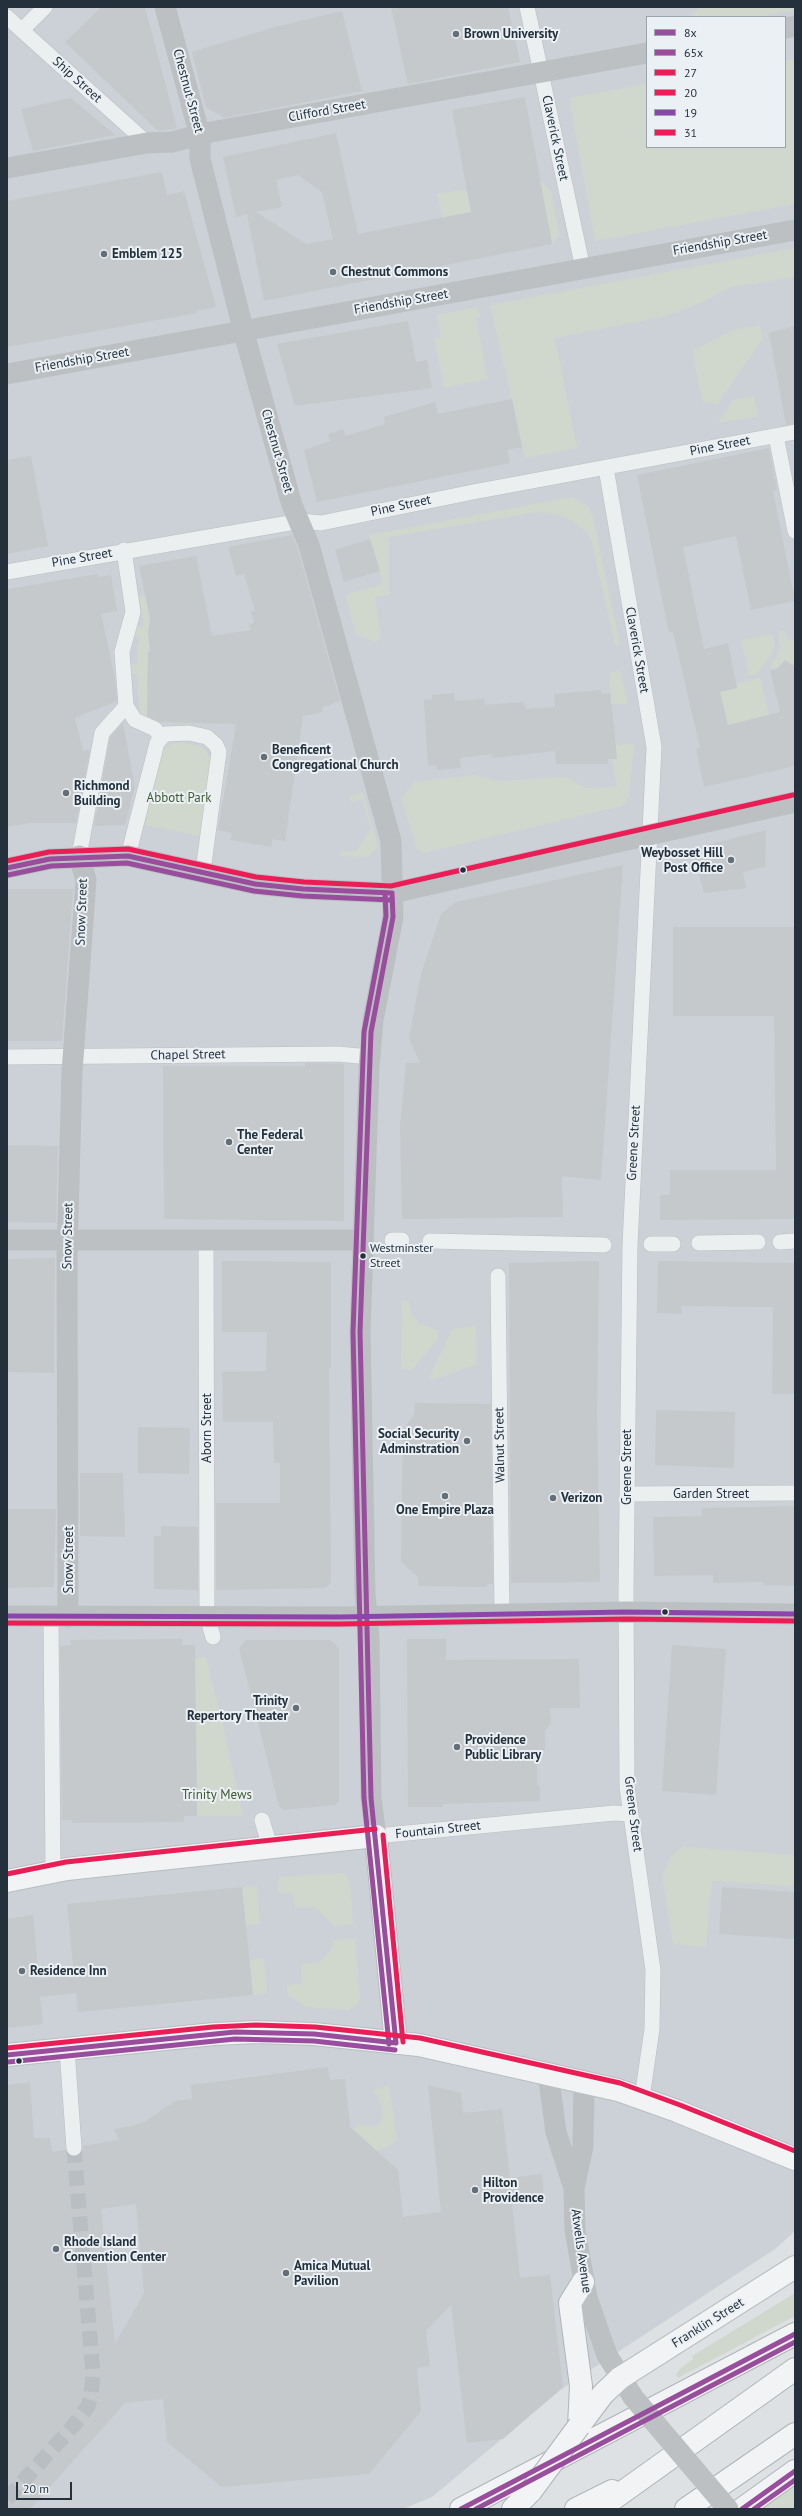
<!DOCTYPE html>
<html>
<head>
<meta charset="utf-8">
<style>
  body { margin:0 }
  #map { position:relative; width:802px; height:2516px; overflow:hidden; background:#dee1e3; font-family:"PT Sans",sans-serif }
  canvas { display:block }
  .frame { position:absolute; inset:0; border:8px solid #24313d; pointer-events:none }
  .legend { position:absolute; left:646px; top:16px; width:140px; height:132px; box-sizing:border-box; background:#eaf0f4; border:1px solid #9ba4ab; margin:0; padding:5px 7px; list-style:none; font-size:12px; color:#24313d }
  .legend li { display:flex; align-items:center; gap:8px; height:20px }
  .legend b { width:20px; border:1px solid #9ba4ab }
  .scale { position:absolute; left:16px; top:2482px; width:56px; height:18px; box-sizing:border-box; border:2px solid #24313d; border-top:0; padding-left:5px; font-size:12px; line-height:14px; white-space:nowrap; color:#24313d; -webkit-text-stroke:3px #eaf0f4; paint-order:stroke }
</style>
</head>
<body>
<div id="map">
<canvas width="802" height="2516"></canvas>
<div class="frame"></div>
<ul class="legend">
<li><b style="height:5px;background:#994d9d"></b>8x</li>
<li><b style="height:5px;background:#994d9d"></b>65x</li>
<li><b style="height:5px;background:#ea1d57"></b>27</li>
<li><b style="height:5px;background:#ea1d57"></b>20</li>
<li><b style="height:5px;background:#8e44ad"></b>19</li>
<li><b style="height:5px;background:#ea1d57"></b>31</li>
</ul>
<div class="scale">20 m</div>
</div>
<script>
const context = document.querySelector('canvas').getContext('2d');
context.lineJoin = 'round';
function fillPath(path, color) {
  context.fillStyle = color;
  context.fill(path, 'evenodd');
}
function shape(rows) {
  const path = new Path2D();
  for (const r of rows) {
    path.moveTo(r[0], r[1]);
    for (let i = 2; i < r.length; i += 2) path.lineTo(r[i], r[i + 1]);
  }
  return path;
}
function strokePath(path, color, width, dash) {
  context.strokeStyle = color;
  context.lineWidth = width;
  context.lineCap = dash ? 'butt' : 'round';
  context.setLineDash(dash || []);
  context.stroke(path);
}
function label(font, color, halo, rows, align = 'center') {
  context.font = font + ' "PT Sans",sans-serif';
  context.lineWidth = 4;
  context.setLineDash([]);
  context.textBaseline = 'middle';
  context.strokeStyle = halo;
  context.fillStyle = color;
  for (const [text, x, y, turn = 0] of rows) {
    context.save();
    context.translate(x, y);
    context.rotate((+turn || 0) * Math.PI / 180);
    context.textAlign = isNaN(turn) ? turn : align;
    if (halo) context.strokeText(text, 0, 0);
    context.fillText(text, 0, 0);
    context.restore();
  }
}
const built = shape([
  [7,7,795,7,795,2231,775,2249,563,2388,432,2497,403,2509,7,2509],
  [647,17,785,17,785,147,647,147]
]);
const green = shape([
  [701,7,795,7,795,10,758,17,687,17],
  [795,58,795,204,595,241,569,98,647,84,647,147,785,147,785,60],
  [538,179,551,191,559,235,552,244,543,198,442,218,437,194,463,190,469,192],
  [795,248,795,277,731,287,703,302,666,316,555,338,577,448,525,458,490,305],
  [478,307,480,317,476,318,488,379,444,388,434,339,441,337,437,315],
  [760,325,762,340,717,405,702,401,692,351,733,330],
  [754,396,758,416,718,423,733,400],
  [572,497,587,505,593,516,620,645,615,645,591,539,584,530,572,521,557,514,538,512,389,537,389,595,375,597,381,638,376,642,356,635,345,595,383,584,369,535],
  [145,595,152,626,153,651,148,652,147,720,140,715,137,674,130,674,129,664,137,664,137,647,140,639,134,636,137,626,142,628,144,620,138,596],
  [781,631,785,631,787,640,795,639,795,664,790,665,787,662,783,662,780,668,771,670,770,666,777,656,780,647,778,634],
  [773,634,774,646,771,655,757,674,749,676,741,640],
  [620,670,628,704,611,704,610,673],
  [760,677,769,715,733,724,731,739,720,692,737,688,736,684],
  [181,742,199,746,206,751,211,761,201,836,145,825,162,751,171,744],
  [634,744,629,798,622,806,423,853,417,849,401,798,414,782,474,775,500,781,566,777,586,788,617,787,612,759,616,745],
  [363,792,377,843,377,848,368,857,340,856,339,854,341,852,356,851,371,829,362,799,352,802,348,798],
  [402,1300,409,1302,413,1317,420,1323,438,1331,437,1340,412,1370,401,1369],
  [476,1326,477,1364,433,1380,429,1378,452,1329],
  [206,1657,221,1717,243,1816,197,1816,195,1659],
  [683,1847,795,1855,795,1886,712,1881,706,1947,673,1944,662,1876,671,1856],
  [344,1873,350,1882,353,1924,333,1926,319,1910,311,1907,295,1907,293,1893,278,1893,279,1877],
  [257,1886,260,1924,246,1925,242,1887],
  [355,1939,360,1999,358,2005,348,2010,306,2007,288,1995,287,1985,302,1984,301,1964,317,1963,322,1960,332,1948,333,1940],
  [264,1958,267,1993,253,1995,249,1960],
  [389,2085,397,2140,390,2146,376,2151,353,2129,360,2124,371,2127,378,2125,382,2119,383,2109,377,2096,372,2091],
  [795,2293,795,2316,678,2378,676,2374,681,2368,693,2359,692,2356],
  [795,2483,795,2509,764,2509,758,2504]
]);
const building = shape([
  [102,7,145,7,177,128,158,131,65,42],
  [391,7,508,7,520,62,408,84],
  [342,11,362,91,224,118,206,107,192,52,275,27],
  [525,97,552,244,264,301,247,214,236,217,223,157,336,133,358,234,471,212,452,110],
  [298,175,322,192,333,239,306,244,256,212,282,207,276,180],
  [71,98,115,135,33,151,21,109],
  [162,172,167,195,184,191,216,307,196,311,197,313,7,347,7,201],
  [408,321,416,362,427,360,432,388,295,406,277,344],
  [795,326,795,423,786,425,769,333],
  [512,399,522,447,507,450,510,463,317,502,304,450,330,441,328,434,343,429,346,436,385,424,384,417,435,402,438,414],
  [769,448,777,490,773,491,795,601,751,610,736,536,683,547,704,649,728,643,737,688,720,692,728,725,780,712,770,670,777,669,785,660,795,667,795,766,704,787,696,749,700,748,673,632,669,633,637,475],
  [31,456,48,546,7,554,7,460],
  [292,535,298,549,340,701,322,708,323,712,303,716,285,841,272,839,271,847,231,840,232,833,218,830,236,724,160,722,147,716,148,651,150,651,148,632,150,618,139,566,196,556,212,636,251,630,249,625,254,623,251,611,255,611,244,574,236,576,228,547],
  [370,539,380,571,344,582,335,550],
  [98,574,98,577,111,575,117,611,101,614,115,678,117,701,75,718,83,751,90,750,76,823,29,823,7,827,7,589],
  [601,690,601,694,610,693,613,717,617,759,608,759,608,764,556,764,555,751,493,758,492,754,460,758,461,768,437,770,436,765,428,766,424,700,432,699,432,695,454,693,455,701,484,699,485,705,524,702,525,709,555,707,554,694],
  [123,723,135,787,125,825,94,826,110,737],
  [766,830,765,867,743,872,746,888,704,893,692,849],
  [623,865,601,1180,562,1176,563,1217,402,1219,400,1127,406,1063,420,1063,409,1038,421,974,441,914,456,902],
  [7,889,73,889,62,1041,7,1041],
  [673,927,795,927,795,1219,660,1220,660,1195,670,1195,670,1170,776,1170,774,1016,673,1016],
  [305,1063,344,1064,344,1221,164,1219,163,1066,305,1066],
  [7,1145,58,1146,56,1223,7,1222],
  [55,1258,54,1373,7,1372,7,1259],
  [222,1261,331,1262,331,1368,329,1368,331,1583,325,1588,216,1590,216,1503,280,1503,280,1463,274,1463,273,1422,223,1422,222,1372,266,1371,267,1332,222,1332],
  [599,1261,597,1414,600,1582,511,1583,509,1263],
  [658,1261,795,1263,795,1394,772,1394,773,1307,681,1306,682,1314,657,1313],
  [415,1403,491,1404,493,1584,487,1584,487,1587,418,1586,418,1577,401,1562,403,1430,414,1415],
  [656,1410,735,1412,734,1468,655,1465],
  [138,1427,190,1428,189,1474,138,1473],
  [80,1473,123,1473,125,1537,80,1536],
  [795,1506,795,1586,763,1585,763,1582,713,1583,713,1575,654,1576,653,1517,702,1516,702,1508],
  [7,1509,56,1509,54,1587,7,1588],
  [161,1526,198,1527,198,1590,154,1589,154,1536,161,1536],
  [182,1639,182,1645,195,1645,197,1816,184,1816,184,1822,72,1823,72,1820,62,1820,60,1646,71,1645,71,1640],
  [407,1639,446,1639,446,1660,579,1659,580,1708,550,1708,551,1723,545,1731,545,1750,537,1753,537,1785,540,1785,540,1801,443,1804,443,1807,408,1807],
  [246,1640,330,1640,339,1648,339,1801,335,1805,283,1810,279,1806,239,1648],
  [672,1645,726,1649,716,1795,662,1791],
  [242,1887,253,1995,78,2012,76,1993,40,1997,43,2024,7,2028,7,1919,33,1915,39,1979,74,1975,67,1904],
  [722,1887,795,1892,795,1939,719,1934],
  [328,2067,330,2080,345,2079,350,2127,398,2170,403,2217,441,2212,428,2085,461,2093,463,2113,502,2109,510,2178,542,2174,544,2199,512,2203,520,2278,550,2275,563,2387,503,2439,467,2443,451,2305,426,2331,430,2366,417,2368,421,2411,369,2474,222,2487,167,2442,163,2399,125,2403,30,2509,7,2509,7,2085,30,2082,34,2138,50,2138,52,2152,65,2150,70,2156,74,2157,82,2152,83,2146,119,2140,114,2129,132,2126,146,2121,175,2101,192,2099,191,2085],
  [136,2204,144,2293,115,2344,101,2209]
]);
const streetTunnel = shape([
  [7,2499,74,2425,88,2406,91,2396,93,2374,74,2148]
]);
const street = shape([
  [527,7,583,269],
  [7,17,147,143],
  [22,30,45,7],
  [776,436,795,531],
  [606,468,654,747,630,1245,626,1591,627,1787,653,1970,652,2029,642,2098],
  [7,572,301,521,321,523,473,492,795,432],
  [126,706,135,720,155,729,161,737],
  [79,856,102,733,126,706,122,652,133,612,124,550],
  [128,856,157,743,165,734,189,733,207,737,216,745,219,752,203,871],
  [7,1057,338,1054,369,1057],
  [206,1240,207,1617,213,1637],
  [392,1240,402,1240],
  [430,1241,604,1245],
  [780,1242,795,1241],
  [699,1243,758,1242],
  [651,1244,673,1244],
  [498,1276,502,1614],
  [627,1494,795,1493],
  [51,1617,53,1871],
  [262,1820,270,1847],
  [376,1836,614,1813,631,1814],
  [67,2049,74,2148]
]);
const secondary = shape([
  [165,7,200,136,200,159,247,344,292,505,309,545,391,841,393,917,373,1020,369,1068,360,1332,365,1593,369,1639,371,1798,376,1836],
  [785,28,795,26],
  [7,168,147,143,172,142,211,132,647,53],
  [7,374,795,230],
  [7,868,50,859,128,856,255,884,303,889,392,893,795,802],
  [7,1240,362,1240],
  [7,1616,339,1617,626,1612,795,1614],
  [68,1617,67,1255,72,1072,86,880,79,856],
  [548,2073,556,2132,574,2188,575,2230,587,2298,607,2355,633,2397],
  [574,2188,583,2146,584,2082]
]);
const primary = shape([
  [7,1881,67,1869,376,1836,396,2043],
  [7,2055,214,2034,256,2032,314,2034,419,2045,618,2090,677,2111,795,2159],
  [620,2378,795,2267]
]);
const highway = shape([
  [579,2426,581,2386,570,2303,583,2282],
  [579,2426,603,2394,620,2378],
  [461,2509,795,2334],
  [513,2509,531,2491],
  [576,2509,612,2491],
  [599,2509,795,2369],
  [686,2509,795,2434],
  [742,2509,795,2471]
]);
const secondaryBridge = shape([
  [633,2397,728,2509]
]);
const highwayBridge = shape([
  [531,2491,579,2426]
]);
const bus1 = shape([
  [7,868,50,859,128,856,255,884,303,889,392,893],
  [392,893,393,917,371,1032,360,1332,371,1798,396,2043],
  [7,2055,235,2032,314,2034,396,2043],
  [461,2509,795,2334],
  [742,2509,795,2471]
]);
const bus2 = shape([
  [8,875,51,866,127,863,254,891,303,896,392,900],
  [385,893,386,916,364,1032,353,1332,364,1798,389,2044],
  [8,2062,235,2039,314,2041,395,2050],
  [476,2509,795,2342],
  [754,2509,795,2480]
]);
const bus3 = shape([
  [383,1835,403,2042],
  [7,1874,66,1862,375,1829],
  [7,2048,213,2027,256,2025,315,2027,420,2038,620,2083,680,2105,795,2151]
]);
const bus4 = shape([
  [7,861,49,852,128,849,256,877,304,882,391,886,793,795]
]);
const bus5 = shape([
  [7,1616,339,1617,626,1612,795,1614]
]);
const bus6 = shape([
  [7,1623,339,1624,626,1619,795,1621]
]);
const markers = [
  [456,34,4,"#656f77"],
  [104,254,4,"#656f77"],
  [333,272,4,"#656f77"],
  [264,757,4,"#656f77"],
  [66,793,4,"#656f77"],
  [731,860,4,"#656f77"],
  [463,870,3.5,"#24313d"],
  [229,1142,4,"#656f77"],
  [363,1256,3.5,"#24313d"],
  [467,1441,4,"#656f77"],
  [445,1496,4,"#656f77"],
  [553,1498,4,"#656f77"],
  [665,1612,3.5,"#24313d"],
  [296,1708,4,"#656f77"],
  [457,1747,4,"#656f77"],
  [22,1971,4,"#656f77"],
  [19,2061,3.5,"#24313d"],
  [475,2190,4,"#656f77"],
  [56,2249,4,"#656f77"],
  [286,2273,4,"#656f77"]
];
const busNames = [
  ["Westminster",370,1249],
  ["Street",370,1264]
];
const poiNames = [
  ["Brown University",464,34],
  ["Emblem 125",112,254],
  ["Chestnut Commons",341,272],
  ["Beneficent",272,750],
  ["Congregational Church",272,765],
  ["Richmond",74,786],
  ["Building",74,801],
  ["Weybosset Hill",723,853,"right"],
  ["Post Office",723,868,"right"],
  ["The Federal",237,1135],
  ["Center",237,1150],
  ["Social Security",459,1434,"right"],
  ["Adminstration",459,1449,"right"],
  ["Verizon",561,1498],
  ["One Empire Plaza",445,1510,"center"],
  ["Trinity",288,1701,"right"],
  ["Repertory Theater",288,1716,"right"],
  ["Providence",465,1740],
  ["Public Library",465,1755],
  ["Residence Inn",30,1971],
  ["Hilton",483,2183],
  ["Providence",483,2198],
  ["Rhode Island",64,2242],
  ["Convention Center",64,2257],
  ["Amica Mutual",294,2266],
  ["Pavilion",294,2281]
];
const streetNames = [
  ["Ship Street",77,80,42],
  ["Chestnut Street",188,91,75],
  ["Clifford Street",327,111,-10],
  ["Claverick Street",555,138,78],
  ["Friendship Street",720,243,-10],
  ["Friendship Street",401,302,-10],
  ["Friendship Street",82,360,-10],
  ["Pine Street",720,446,-11],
  ["Chestnut Street",277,451,74],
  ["Pine Street",401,506,-12],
  ["Pine Street",82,558,-10],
  ["Claverick Street",637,650,80],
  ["Snow Street",82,912,-88],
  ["Chapel Street",188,1055,-1],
  ["Greene Street",634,1143,-87],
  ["Snow Street",68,1236,-89],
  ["Aborn Street",207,1428,-90],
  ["Walnut Street",500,1445,-91],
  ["Greene Street",627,1467,-90],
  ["Garden Street",711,1494],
  ["Snow Street",69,1560,-90],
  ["Greene Street",633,1814,83],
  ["Fountain Street",438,1830,-6],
  ["Atwells Avenue",581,2251,82],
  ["Franklin Street",708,2323,-32]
];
const parkNames = [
  ["Abbott Park",179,798],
  ["Trinity Mews",217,1795]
];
fillPath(built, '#cbd1d7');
fillPath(green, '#d0d8cd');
fillPath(building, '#c6c9cb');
strokePath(streetTunnel, '#b9bec2', 15, [15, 8]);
strokePath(street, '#bcbfc1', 16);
strokePath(primary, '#b9bec1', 24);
strokePath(highway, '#b0b4b8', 24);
strokePath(street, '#eceff0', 15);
strokePath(secondary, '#bcc0c3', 21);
strokePath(primary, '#f2f3f4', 22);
strokePath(highway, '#f2f3f4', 22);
strokePath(highwayBridge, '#b0b4b8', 24, []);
strokePath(secondaryBridge, '#bcc0c3', 21);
strokePath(highwayBridge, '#f2f3f4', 22);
strokePath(bus1, '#994d9d', 5);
strokePath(bus2, '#994d9d', 5);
strokePath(bus3, '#ea1d57', 5);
strokePath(bus4, '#ea1d57', 5);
strokePath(bus5, '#8e44ad', 5);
strokePath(bus6, '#ea1d57', 5);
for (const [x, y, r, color] of markers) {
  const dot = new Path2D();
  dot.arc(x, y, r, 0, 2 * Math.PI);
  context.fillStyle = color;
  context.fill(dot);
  strokePath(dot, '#eaf0f4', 1.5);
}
label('12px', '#24313d', '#eaf0f4', busNames, 'left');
label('bold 13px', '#24313d', '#eaf0f4', poiNames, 'left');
label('13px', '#24313d', '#eaf0f4', streetNames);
label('13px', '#3f5931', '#eaf0f4', parkNames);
</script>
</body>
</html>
